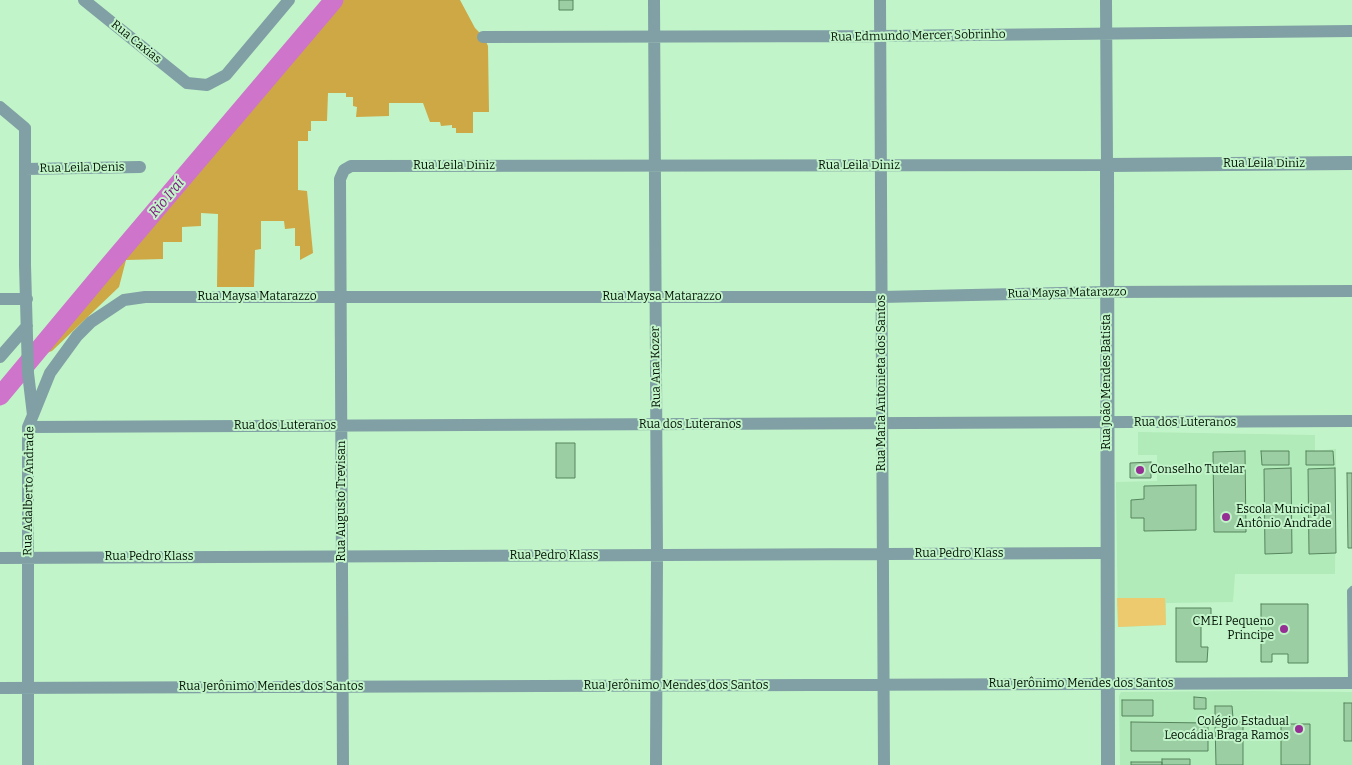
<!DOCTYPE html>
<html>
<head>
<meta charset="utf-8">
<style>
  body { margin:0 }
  canvas { display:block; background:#c1f4c8 }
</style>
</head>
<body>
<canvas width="1352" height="765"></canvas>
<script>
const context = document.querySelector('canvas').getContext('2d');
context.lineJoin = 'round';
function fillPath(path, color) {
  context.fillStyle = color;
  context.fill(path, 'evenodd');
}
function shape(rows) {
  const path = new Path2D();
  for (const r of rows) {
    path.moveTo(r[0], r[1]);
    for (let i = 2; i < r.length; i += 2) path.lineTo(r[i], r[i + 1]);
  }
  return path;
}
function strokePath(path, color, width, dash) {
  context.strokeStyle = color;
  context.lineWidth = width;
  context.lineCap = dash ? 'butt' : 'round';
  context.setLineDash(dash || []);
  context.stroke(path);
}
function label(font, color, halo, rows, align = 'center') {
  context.font = font + ' Bitter,serif';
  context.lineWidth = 4;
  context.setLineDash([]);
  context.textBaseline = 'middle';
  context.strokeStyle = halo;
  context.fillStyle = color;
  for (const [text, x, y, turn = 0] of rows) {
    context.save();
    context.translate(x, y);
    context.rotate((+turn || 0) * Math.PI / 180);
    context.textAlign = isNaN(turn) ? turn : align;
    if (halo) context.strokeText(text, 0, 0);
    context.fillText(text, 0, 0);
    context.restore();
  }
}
const built = shape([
  [1138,432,1315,435,1315,451,1336,449,1335,574,1235,574,1233,602,1166,603,1166,625,1118,627,1116,482,1157,481,1157,455,1138,455],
  [1246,691,1352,692,1352,765,1120,765,1119,696,1121,692]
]);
const green = shape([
  [1117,598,1165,598,1166,625,1118,627]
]);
const forest = shape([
  [338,0,460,0,475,28,484,37,488,46,489,112,473,112,473,133,456,133,456,128,452,128,452,125,441,126,440,122,430,122,423,103,389,103,389,116,356,117,357,107,353,106,353,97,346,97,346,93,328,93,327,121,311,121,311,131,308,131,308,141,298,141,298,190,307,191,313,253,300,260,300,246,295,246,295,228,285,229,284,221,261,221,261,249,255,250,254,287,217,287,218,214,201,213,201,226,182,227,182,242,163,242,163,259,126,260,119,287,52,351,39,356,39,347,207,157]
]);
const river = shape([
  [0,396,105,270,334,0]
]);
const building = shape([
  [559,0,573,0,573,10,559,10,559,0],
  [556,443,575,443,575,478,556,478,556,443],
  [1245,451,1246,532,1214,532,1213,452,1245,451],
  [1261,451,1289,451,1289,465,1262,465,1261,451],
  [1306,451,1333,451,1334,465,1306,465,1306,451],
  [1151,462,1151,478,1130,478,1130,463,1151,462],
  [1291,468,1292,553,1265,554,1264,469,1291,468],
  [1335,468,1336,553,1309,554,1308,469,1335,468],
  [1347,473,1352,473,1352,548,1348,548,1347,473],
  [1196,485,1196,530,1144,531,1144,518,1131,518,1131,500,1144,499,1144,486,1196,485],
  [1261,604,1308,604,1308,663,1288,663,1288,654,1272,654,1272,662,1261,662,1261,604],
  [1176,608,1211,608,1211,624,1201,624,1201,647,1208,647,1207,662,1176,662,1176,608],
  [1194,697,1206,698,1206,709,1194,709,1194,697],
  [1122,700,1153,700,1153,716,1122,716,1122,700],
  [1344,703,1352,703,1352,741,1344,741,1344,703],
  [1215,706,1232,706,1233,718,1215,719,1215,706],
  [1131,722,1208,723,1208,751,1131,751,1131,722],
  [1215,722,1243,722,1243,765,1216,765,1215,722],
  [1281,724,1310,724,1310,765,1281,765,1281,724],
  [1162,759,1190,759,1190,765,1162,765,1162,759],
  [1131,762,1162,762,1162,765,1131,765,1131,762]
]);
const service = shape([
  [1351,683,1350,591,1352,589]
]);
const minor = shape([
  [84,0,187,83,207,85,226,75,289,0],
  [654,0,657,556,656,765],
  [880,0,884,765],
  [483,37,880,36,1352,31],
  [0,107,25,128,25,265,28,373,33,415,28,427,28,765],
  [25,169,140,167],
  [0,299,27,299],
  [0,357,27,326],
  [33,415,50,373,77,336,91,322,124,300,145,297,881,297,1107,292,1352,291],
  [28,427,1352,421],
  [0,558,1108,553],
  [0,688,1352,683],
  [343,765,340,179,344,170,351,166,365,166,1107,165,1106,0]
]);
const tertiary = shape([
  [1108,765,1107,165,1352,163]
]);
const markers = [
  [1140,470,5,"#952f94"],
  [1226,517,5,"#952f94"],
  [1284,629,5,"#952f94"],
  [1299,729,5,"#952f94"]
];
const streetNames = [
  ["Rua Edmundo Mercer Sobrinho",918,36,-1],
  ["Rua Caxias",136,42,39],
  ["Rua Leila Diniz",1264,164],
  ["Rua Leila Diniz",454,166],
  ["Rua Leila Diniz",859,166],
  ["Rua Leila Denis",82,168,-1],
  ["Rua Maysa Matarazzo",1067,293,-1],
  ["Rua Maysa Matarazzo",257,297],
  ["Rua Maysa Matarazzo",662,297],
  ["Rua Ana Kozer",656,367,-91],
  ["Rua João Mendes Batista",1107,382,-90],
  ["Rua Maria Antonieta dos Santos",882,383,-90],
  ["Rua dos Luteranos",1185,423],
  ["Rua dos Luteranos",690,425],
  ["Rua dos Luteranos",285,426],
  ["Rua Adalberto Andrade",29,491,-89],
  ["Rua Augusto Trevisan",342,501,-90],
  ["Rua Pedro Klass",959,554],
  ["Rua Pedro Klass",554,556],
  ["Rua Pedro Klass",149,557],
  ["Rua Jerônimo Mendes dos Santos",1081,684],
  ["Rua Jerônimo Mendes dos Santos",676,686],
  ["Rua Jerônimo Mendes dos Santos",271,687]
];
const poiNames = [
  ["Conselho Tutelar",1150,470],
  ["Escola Municipal",1236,510],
  ["Antônio Andrade",1236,524],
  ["CMEI Pequeno",1274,622,"right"],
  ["Principe",1274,636,"right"],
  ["Colégio Estadual",1289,722,"right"],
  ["Leocádia Braga Ramos",1289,736,"right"]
];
const waterNames = [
  ["Rio Iraí",167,198,-50]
];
fillPath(built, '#b1ebb9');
fillPath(green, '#eeca6e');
fillPath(forest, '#cea844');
strokePath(river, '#ce74cb', 19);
fillPath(building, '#9ccea3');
strokePath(building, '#56855d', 1);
strokePath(service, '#80a0a5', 6);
strokePath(minor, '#80a0a5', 12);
strokePath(tertiary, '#80a0a5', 14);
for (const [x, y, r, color] of markers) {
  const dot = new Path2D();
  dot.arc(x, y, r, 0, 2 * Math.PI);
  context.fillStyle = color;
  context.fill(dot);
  strokePath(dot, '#c1f4c8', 2);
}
label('12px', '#021204', '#c1f4c8', streetNames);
label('12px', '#021204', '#c1f4c8', poiNames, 'left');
label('italic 14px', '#841584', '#c1f4c8', waterNames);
</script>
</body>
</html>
